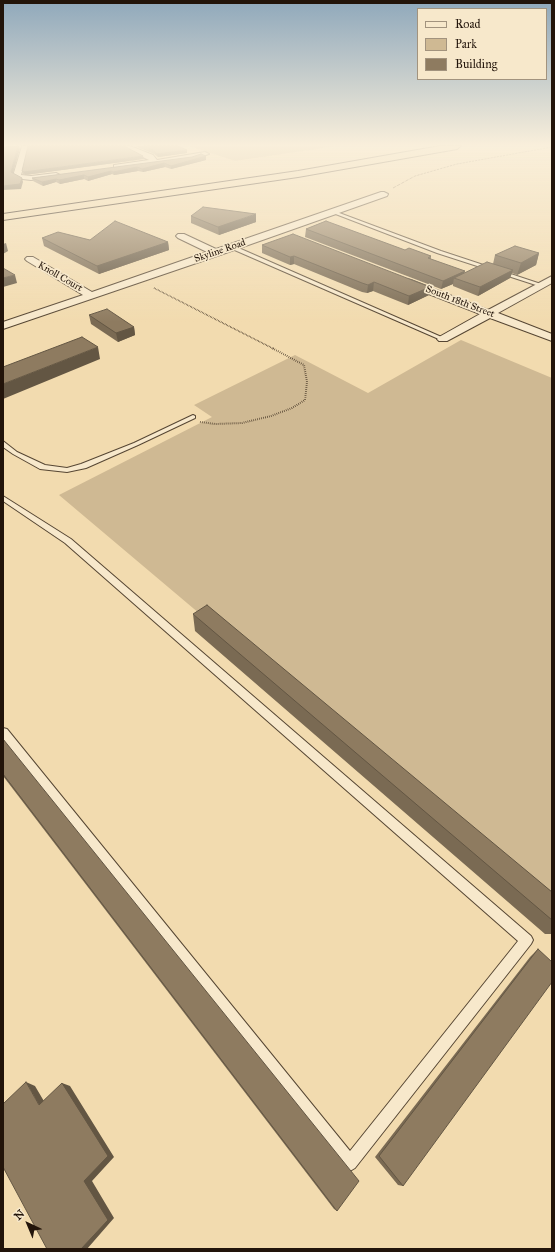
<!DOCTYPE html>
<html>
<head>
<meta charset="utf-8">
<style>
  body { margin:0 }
  #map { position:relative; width:555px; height:1252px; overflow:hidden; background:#f2dbaf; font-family:"IM FELL Great Primer",serif }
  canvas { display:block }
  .frame { position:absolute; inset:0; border:4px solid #22140a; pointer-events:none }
  .legend { position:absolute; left:417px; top:8px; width:130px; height:72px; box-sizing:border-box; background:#f7e8cb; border:1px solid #a2937e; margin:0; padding:5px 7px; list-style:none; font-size:12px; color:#22140a }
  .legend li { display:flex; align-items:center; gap:8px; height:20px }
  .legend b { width:20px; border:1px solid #a2937e }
  .north { position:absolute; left:8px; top:1204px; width:40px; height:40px; -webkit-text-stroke:3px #f7e8cb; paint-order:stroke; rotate:316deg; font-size:11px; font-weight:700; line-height:16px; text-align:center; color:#22140a }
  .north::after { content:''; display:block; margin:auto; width:14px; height:18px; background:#22140a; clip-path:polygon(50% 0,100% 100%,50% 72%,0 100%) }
</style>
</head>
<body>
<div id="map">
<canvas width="555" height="1252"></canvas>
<div class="frame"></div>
<ul class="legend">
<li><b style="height:5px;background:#f7e8cb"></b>Road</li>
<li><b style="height:11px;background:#cfb993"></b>Park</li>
<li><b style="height:11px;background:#8e7b60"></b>Building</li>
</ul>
<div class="north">N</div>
</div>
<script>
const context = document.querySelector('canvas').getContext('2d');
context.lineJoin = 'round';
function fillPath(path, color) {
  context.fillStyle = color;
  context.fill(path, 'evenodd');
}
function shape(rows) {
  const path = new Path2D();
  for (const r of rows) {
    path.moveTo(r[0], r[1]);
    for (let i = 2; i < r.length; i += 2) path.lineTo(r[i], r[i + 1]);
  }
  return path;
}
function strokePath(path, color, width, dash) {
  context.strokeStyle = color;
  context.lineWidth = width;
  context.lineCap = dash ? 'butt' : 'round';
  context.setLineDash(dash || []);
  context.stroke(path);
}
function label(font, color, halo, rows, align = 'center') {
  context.font = font + ' "IM FELL Great Primer",serif';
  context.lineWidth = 3.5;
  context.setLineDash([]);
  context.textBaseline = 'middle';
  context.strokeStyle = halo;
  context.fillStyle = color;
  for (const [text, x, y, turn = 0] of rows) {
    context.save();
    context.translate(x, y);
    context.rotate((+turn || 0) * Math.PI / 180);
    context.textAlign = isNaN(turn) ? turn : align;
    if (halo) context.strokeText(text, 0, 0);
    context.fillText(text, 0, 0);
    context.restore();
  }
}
const green = shape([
  [189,146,336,146,235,161],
  [461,340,552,378,552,911,59,495,212,417,194,405,295,355,368,393]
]);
const pathFar2 = shape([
  [393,188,415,176,457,164,552,147]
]);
const pathFar1 = shape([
  [154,288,274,349]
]);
const path = shape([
  [200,422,215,424,242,423,271,416,292,408,305,400,307,382,304,365,272,348]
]);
const lane = shape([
  [334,211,441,251,544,285,539,286,437,253,333,213,334,211],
  [230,246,234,246,446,339,441,340,230,248,230,246],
  [193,415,195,416,195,418,138,445,86,468,67,472,40,469,13,454,3,447,3,441,17,452,45,465,67,468,81,464,134,443,193,415],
  [3,496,71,539,531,936,533,940,531,944,355,1168,350,1171,345,1168,3,740,3,728,7,729,350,1151,518,941,65,543,3,501,3,496]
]);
const street = shape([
  [22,146,29,146,21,175,31,176,56,173,60,175,59,177,31,180,14,178,13,176,22,146],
  [120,146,130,146,153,155,157,160,205,152,209,154,192,159,117,169,114,169,114,165,149,160,120,146],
  [381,192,384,192,388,194,387,196,220,255,3,329,3,322,83,295,27,261,25,259,27,257,33,257,92,292,207,252,178,238,176,236,178,234,184,234,216,249,381,192],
  [552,276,552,283,498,313,552,334,552,341,490,318,447,341,439,341,437,339,439,337,480,314,403,284,402,282,407,279,411,280,488,310,552,276]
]);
const highway = shape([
  [440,146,461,146,457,149,298,177,3,220,3,214,298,171,440,146]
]);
const wall = shape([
  [135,146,178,146,187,150,187,153,158,157,154,154],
  [206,156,206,160,171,169,165,167,143,172,138,171,114,175,112,174,88,181,84,179,60,184,56,182,43,186,33,181,32,178],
  [144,159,25,175,23,174,22,171],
  [191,216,256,222,219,235,191,223],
  [306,229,431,256,431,259,465,273,493,264,495,255,539,253,536,265,517,275,512,273,510,278,478,296,453,286,453,284,441,289,305,237],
  [42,238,90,240,168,242,169,250,99,274,44,246],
  [262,245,430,287,429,295,408,305,373,291,367,293,362,292,294,264,290,265,262,253],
  [89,315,134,327,135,335,118,342,91,324],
  [193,614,552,892,552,933,551,934,545,934,195,631],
  [3,739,337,1211,334,1209,3,776],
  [538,949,403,1186,398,1185,375,1157,530,957]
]);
const shadedWall = shape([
  [18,146,19,146,20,149,12,177,11,172],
  [187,150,187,153,158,157,157,154],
  [143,156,144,159,25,175,24,172],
  [206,156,206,160,171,169,171,166],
  [164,163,165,167,143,172,142,169],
  [137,167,138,171,114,175,113,172],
  [111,171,112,174,88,181,88,177],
  [84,175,84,179,60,184,59,180],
  [22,178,23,182,21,189,3,190,3,186],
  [56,179,56,182,43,186,42,182],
  [256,214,256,222,219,235,218,227],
  [168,242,169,250,99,274,97,266],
  [6,243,8,251,3,254,3,244],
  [539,253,536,265,517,275,521,263],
  [294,256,294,264,290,265,290,257],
  [513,270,510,278,478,296,480,287],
  [465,271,463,279,454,278,453,284,441,289,443,281],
  [15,275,17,283,3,287,3,278],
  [374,282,373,291,367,293,368,285],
  [430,287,429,295,408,305,409,296],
  [134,327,135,335,118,342,116,333],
  [98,347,100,359,3,399,3,384],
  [26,1082,35,1086,48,1108,39,1105],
  [62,1083,70,1086,114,1157,92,1181,114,1218,87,1249,81,1249,84,1181]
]);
const building = shape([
  [18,146,11,172,22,178,20,184,3,186,3,147,18,146],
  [28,146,124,146,143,156,24,172,22,171,28,146],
  [144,146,178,146,187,150,157,154,153,150,144,146],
  [201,154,206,156,171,166,164,163,142,169,137,167,113,172,111,171,88,177,84,175,59,180,56,179,42,182,32,178,192,157,201,154],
  [203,207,256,214,218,227,191,216,203,207],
  [115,221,168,242,97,266,42,238,58,232,90,240,115,221],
  [326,221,405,250,409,248,431,256,428,258,465,271,443,281,306,229,326,221],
  [293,234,430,287,409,296,374,282,368,285,362,283,294,256,290,257,262,245,293,234],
  [515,246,539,253,521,263,495,255,515,246],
  [487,262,513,270,480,287,454,278,487,262],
  [3,268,15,275,3,278,3,268],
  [107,309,134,327,116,333,89,315,107,309],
  [82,337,98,347,3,384,3,367,82,337],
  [207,605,552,892,552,920,193,614,207,605],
  [3,739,359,1181,337,1211,3,774,3,739],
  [538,949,552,962,552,982,403,1186,379,1156,538,949],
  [26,1082,39,1105,62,1083,108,1156,84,1181,108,1220,81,1249,47,1249,3,1167,3,1104,26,1082]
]);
const farStreetnames = [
  ["Skyline Road",220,251,-19],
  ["Knoll Court",60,277,30],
  ["South 18th Street",460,302,21]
];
fillPath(green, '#cfb993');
strokePath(lane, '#564633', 2);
strokePath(street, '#564633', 2);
strokePath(highway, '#22140a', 2);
strokePath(pathFar2, '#22140a', 1, [0.5, 1]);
strokePath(pathFar1, '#22140a', 1.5, [0.5, 1]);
strokePath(path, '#22140a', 2, [0.5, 1.5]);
fillPath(lane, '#f7e8cb');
fillPath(street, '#f7e8cb');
fillPath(highway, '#f2dbaf');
fillPath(wall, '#7a6a53');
fillPath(shadedWall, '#635643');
fillPath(building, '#8e7b60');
strokePath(building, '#635643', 1);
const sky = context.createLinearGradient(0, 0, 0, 322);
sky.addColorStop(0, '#8fa8bb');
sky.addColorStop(0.45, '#f9efdb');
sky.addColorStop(1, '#f9efdb00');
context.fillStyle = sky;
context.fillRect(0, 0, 555, 322);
label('10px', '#22140a', '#f7e8cb', farStreetnames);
</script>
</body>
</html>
